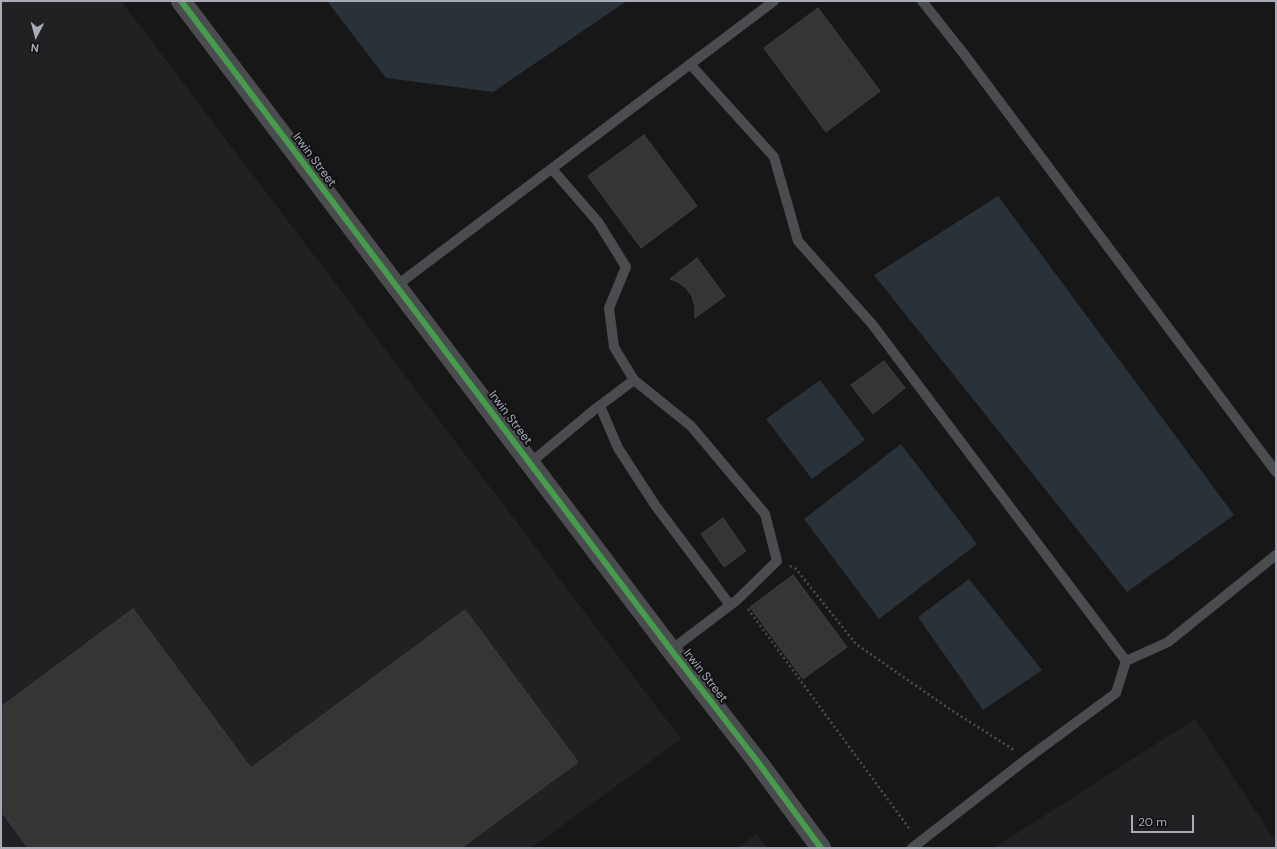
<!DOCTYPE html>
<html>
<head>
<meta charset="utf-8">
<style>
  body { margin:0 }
  #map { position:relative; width:1277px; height:849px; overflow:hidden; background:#171717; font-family:"DM Sans",sans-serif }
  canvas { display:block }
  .frame { position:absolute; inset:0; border:2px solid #a7acb8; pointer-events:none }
  .north { position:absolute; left:16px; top:16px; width:40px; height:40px; -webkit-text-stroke:3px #111113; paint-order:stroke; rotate:186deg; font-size:11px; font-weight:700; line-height:16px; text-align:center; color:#a7acb8 }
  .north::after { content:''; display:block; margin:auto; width:14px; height:18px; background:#a7acb8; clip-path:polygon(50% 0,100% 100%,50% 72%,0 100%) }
  .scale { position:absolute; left:1131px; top:815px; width:63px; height:18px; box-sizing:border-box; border:2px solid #a7acb8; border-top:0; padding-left:5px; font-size:12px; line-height:14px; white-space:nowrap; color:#a7acb8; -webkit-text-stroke:3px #111113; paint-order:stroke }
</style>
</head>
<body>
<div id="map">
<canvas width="1277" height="849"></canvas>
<div class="frame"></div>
<div class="north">N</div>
<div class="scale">20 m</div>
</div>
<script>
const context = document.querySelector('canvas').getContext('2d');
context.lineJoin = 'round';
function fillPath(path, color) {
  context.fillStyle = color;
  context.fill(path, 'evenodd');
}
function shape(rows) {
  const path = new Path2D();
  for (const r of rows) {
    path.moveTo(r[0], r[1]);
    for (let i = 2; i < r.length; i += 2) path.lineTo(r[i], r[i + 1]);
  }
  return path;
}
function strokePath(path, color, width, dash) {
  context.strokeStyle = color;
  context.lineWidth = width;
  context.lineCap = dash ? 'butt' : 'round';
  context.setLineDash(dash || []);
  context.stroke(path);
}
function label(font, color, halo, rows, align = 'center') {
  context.font = font + ' "DM Sans",sans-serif';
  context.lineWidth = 4;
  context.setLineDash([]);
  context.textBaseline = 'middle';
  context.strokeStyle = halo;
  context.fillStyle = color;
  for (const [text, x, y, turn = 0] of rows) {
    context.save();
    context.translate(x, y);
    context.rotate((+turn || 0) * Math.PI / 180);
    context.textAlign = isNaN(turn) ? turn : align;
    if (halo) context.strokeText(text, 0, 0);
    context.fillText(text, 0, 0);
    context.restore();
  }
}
const built = shape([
  [1,1,121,1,681,739,531,848,1,848],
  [1195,719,1276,842,1276,848,994,848],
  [756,834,767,848,738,848]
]);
const water = shape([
  [327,1,627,1,493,92,386,78],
  [998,196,1234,515,1127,592,874,275],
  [820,380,865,440,812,479,766,419],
  [901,444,977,544,879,619,804,519],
  [969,579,1042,670,983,710,918,617]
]);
const building = shape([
  [818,8,880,91,826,132,764,48,818,8],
  [644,135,697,206,641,248,588,176,644,135],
  [697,258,725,296,695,318,695,307,692,296,685,287,676,281,670,279,697,258],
  [884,361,905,388,873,414,851,385,884,361],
  [723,518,746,551,724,567,701,534,723,518],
  [793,575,847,647,803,679,750,607,793,575],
  [133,609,251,768,465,610,578,762,461,848,28,848,1,811,1,707,133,609]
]);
const path = shape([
  [790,566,796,569,856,644,948,708,1014,750],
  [748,609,911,831]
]);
const lane = shape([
  [922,1,964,54,1276,472],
  [690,64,774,157,798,241,872,324,1126,661,1116,693,1028,758,912,848],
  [552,169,598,222,626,267,609,308,614,347,634,380,691,426,765,514,777,561,737,600,671,650],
  [396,286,774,1],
  [600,406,618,448,655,505,730,605],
  [530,463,594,410,634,380],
  [1126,661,1168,642,1276,555]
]);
const street = shape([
  [181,1,671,650,757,761,821,848]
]);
const cycleway = shape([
  [181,1,671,650,757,761,821,848]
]);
const streetNames = [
  ["Irwin Street",314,160,53],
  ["Irwin Street",510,418,53],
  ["Irwin Street",705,676,52]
];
fillPath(built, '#212123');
fillPath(water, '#293139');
fillPath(building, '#353536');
strokePath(building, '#3f4043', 1);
strokePath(path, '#4d4e52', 2.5, [2, 3]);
strokePath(lane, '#4b4c50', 10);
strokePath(street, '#4b4c50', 20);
strokePath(cycleway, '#469c4c', 6);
label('12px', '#a7acb8', '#111113', streetNames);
</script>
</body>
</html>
